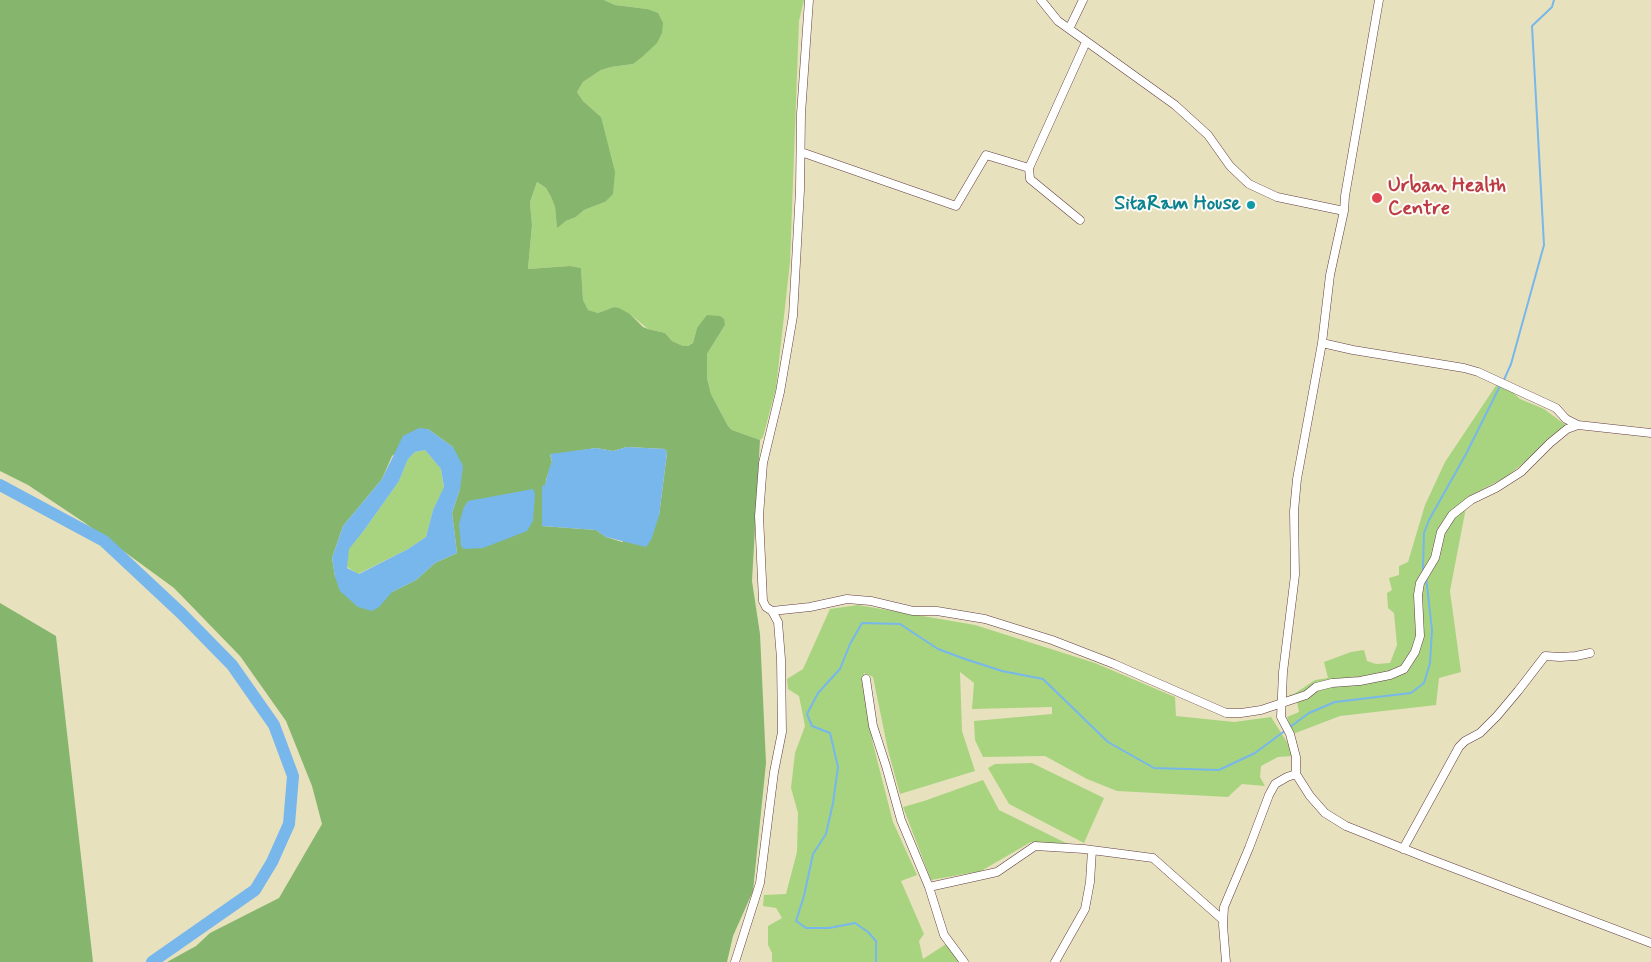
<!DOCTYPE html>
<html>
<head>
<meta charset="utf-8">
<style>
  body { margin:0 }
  canvas { display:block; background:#e8e1be }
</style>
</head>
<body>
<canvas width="1651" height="962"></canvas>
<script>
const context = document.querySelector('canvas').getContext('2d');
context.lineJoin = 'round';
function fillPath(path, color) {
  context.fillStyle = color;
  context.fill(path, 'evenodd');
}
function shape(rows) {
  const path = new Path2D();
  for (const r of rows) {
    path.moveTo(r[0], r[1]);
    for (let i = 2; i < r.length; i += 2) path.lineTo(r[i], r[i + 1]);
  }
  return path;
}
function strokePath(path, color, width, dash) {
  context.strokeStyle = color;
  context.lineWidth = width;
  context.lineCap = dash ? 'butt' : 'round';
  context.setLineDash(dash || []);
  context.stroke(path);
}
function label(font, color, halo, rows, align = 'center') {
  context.font = font + ' Mynerve,sans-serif';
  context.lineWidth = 4;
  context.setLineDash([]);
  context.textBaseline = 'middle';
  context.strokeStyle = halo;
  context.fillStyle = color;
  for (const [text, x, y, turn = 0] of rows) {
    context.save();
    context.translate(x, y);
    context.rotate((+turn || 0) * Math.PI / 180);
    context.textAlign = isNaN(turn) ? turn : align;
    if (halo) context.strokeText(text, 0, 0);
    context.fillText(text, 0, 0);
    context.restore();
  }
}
const green = shape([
  [604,0,804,0,799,21,790,262,776,388,763,437,760,440,732,430,728,426,711,394,707,378,707,354,725,325,697,328,693,343,688,346,683,346,672,341,665,333,648,329,630,314,614,307,598,313,587,310,583,300,581,268,570,266,528,269,532,225,530,202,537,182,546,188,551,197,555,207,557,227,566,221,576,217,584,210,605,202,601,117,583,101,577,92,583,82,601,70,611,67,633,64,647,9,615,5],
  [1497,384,1508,388,1520,399,1544,409,1567,426,1547,440,1531,457,1506,477,1468,497,1450,591,1461,672,1439,678,1436,705,1340,716,1293,734,1287,717,1299,712,1297,702,1289,695,1294,694,1315,680,1328,678,1324,662,1351,652,1364,650,1367,661,1376,664,1390,663,1397,645,1394,613,1388,608,1387,593,1392,590,1389,578,1399,575,1399,566,1408,562,1425,505,1445,462],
  [425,450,441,469,444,488,433,510,426,537,408,549,358,574,347,567,348,549,365,529,399,481,408,459,415,452],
  [858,605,975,625,1095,663,1175,697,1176,716,1234,722,1271,717,1287,742,1293,756,1278,757,1261,766,1260,777,1265,786,1242,784,1228,797,1117,791,1087,779,1045,756,983,757,975,740,974,721,1052,714,1052,707,972,709,974,683,960,672,962,731,975,771,900,794,888,750,873,677,864,673,866,706,873,744,893,822,917,875,901,881,924,934,919,941,923,959,946,944,959,962,772,962,772,953,768,945,768,926,782,918,776,908,763,906,764,895,786,894,797,852,798,813,791,788,795,753,805,726,799,696,788,689,787,679,803,669,830,609],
  [1032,763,1104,798,1084,843,1009,804,988,768,995,764],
  [983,780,999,810,1068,844,1061,845,1031,842,981,871,931,880,903,807,924,801]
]);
const forest = shape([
  [0,0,604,0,615,5,647,9,658,13,663,23,662,33,657,43,642,57,633,64,611,67,601,70,583,82,577,92,583,101,601,117,615,172,613,194,605,202,584,210,576,217,566,221,557,228,555,207,551,197,546,188,537,182,530,202,532,225,528,269,570,266,581,268,583,300,588,310,598,313,614,307,619,308,630,314,643,327,648,329,665,333,672,341,683,346,688,346,693,343,697,328,707,315,720,316,724,319,725,325,707,354,707,378,711,394,728,426,732,430,760,440,752,581,760,634,766,763,753,891,733,936,727,962,167,962,196,946,210,933,279,898,322,824,312,786,286,721,240,656,174,588,85,523,28,485,0,471],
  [428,429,453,447,460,489,452,513,457,553,435,563,416,580,392,592,335,577,332,558,343,526,382,479,392,456],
  [627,447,665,449,667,453,659,516,622,542,606,537,596,530,542,526,546,480,552,462,550,455,596,448,613,451],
  [0,603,56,636,93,962,0,962]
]);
const water = shape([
  [419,428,428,429,453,447,463,466,460,489,452,513,457,553,435,563,416,580,392,592,379,607,372,611,358,607,340,591,335,577,332,558,343,526,382,479,403,436],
  [425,450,441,469,444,487,433,510,426,537,408,549,359,574,347,568,349,549,365,529,399,481,408,459,415,452],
  [627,447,665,449,667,453,659,516,651,540,646,547,606,537,596,530,542,526,542,486,545,485,549,469,552,462,550,454,596,448,613,451],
  [533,489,535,494,533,521,527,531,483,548,464,549,461,546,459,524,464,507,468,501]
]);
const stream = shape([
  [1503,382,1511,364,1544,245,1532,26,1552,7,1554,0],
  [1423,569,1424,533,1429,520,1466,454,1500,386],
  [1290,727,1309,713,1335,702,1411,693,1424,683,1430,663,1432,630,1426,577],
  [876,962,876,941,868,932,855,923,829,928,806,928,796,921,804,896,813,854,826,834,833,803,838,767,830,733,812,726,807,714,818,693,840,669,850,644,862,623,900,624,938,649,965,659,1002,671,1043,679,1108,742,1154,768,1219,770,1255,753,1286,730]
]);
const river = shape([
  [0,485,104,541,181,613,232,665,274,725,293,776,289,824,272,862,255,890,152,962]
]);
const street = shape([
  [1041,0,1058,21,1175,105,1208,135,1230,166,1249,184,1277,197,1344,211],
  [1069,29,1083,0],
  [801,152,956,206,986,155,1029,168,1030,179,1080,220],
  [1029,168,1086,42],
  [1322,343,1353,350,1464,368,1478,372,1556,408,1566,419,1578,425,1651,433],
  [772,611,810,607,847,599,871,601,913,611,937,611,985,619,1052,640,1114,664,1226,713,1241,713,1261,710,1306,695,1316,687,1332,683,1360,681,1390,675,1404,669,1415,652,1420,636,1418,595,1420,583,1435,558,1441,532,1452,515,1471,500,1496,488,1521,472,1550,443,1567,429,1578,425],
  [866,679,873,726,886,766,901,820,929,887],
  [1296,774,1310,796,1325,813,1346,826,1427,858,1651,943],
  [1403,849,1459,747,1465,741,1480,733,1497,716,1518,691,1545,656,1560,657,1576,656,1590,653],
  [735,962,760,883,774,772,782,732,781,659,778,622,772,611,766,607,763,601,759,516,763,463,780,392,793,316,800,190,801,114,809,0],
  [964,962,944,935,929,887,997,872,1035,846,1084,849,1153,858,1223,920],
  [1055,962,1085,909,1090,882,1092,850],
  [1226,962,1223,925,1224,907,1249,848,1269,795,1275,784,1287,777,1296,774,1296,757,1290,734,1281,717,1283,672,1295,575,1294,511,1297,479,1322,343,1330,275,1344,211,1345,196,1379,0]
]);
const markers = [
  [1377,198,6,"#e0444e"],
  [1251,205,5,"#0f9aa8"]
];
const healthNames = [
  ["Urban Health",1388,187],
  ["Centre",1388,210]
];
const cultureNames = [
  ["SitaRam House",1241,205]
];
fillPath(green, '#a8d480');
fillPath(forest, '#86b66e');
fillPath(water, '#77b7eb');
strokePath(stream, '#77b7eb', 2);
strokePath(river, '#77b7eb', 12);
strokePath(street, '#623c41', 9);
strokePath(street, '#fff', 8);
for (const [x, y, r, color] of markers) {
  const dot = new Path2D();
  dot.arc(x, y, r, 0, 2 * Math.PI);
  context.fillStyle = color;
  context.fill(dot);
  strokePath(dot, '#fdfcf7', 2);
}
label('bold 20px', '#be3a42', '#fdfcf7', healthNames, 'left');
label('bold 20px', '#0d838f', '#fdfcf7', cultureNames, 'right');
</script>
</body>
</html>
